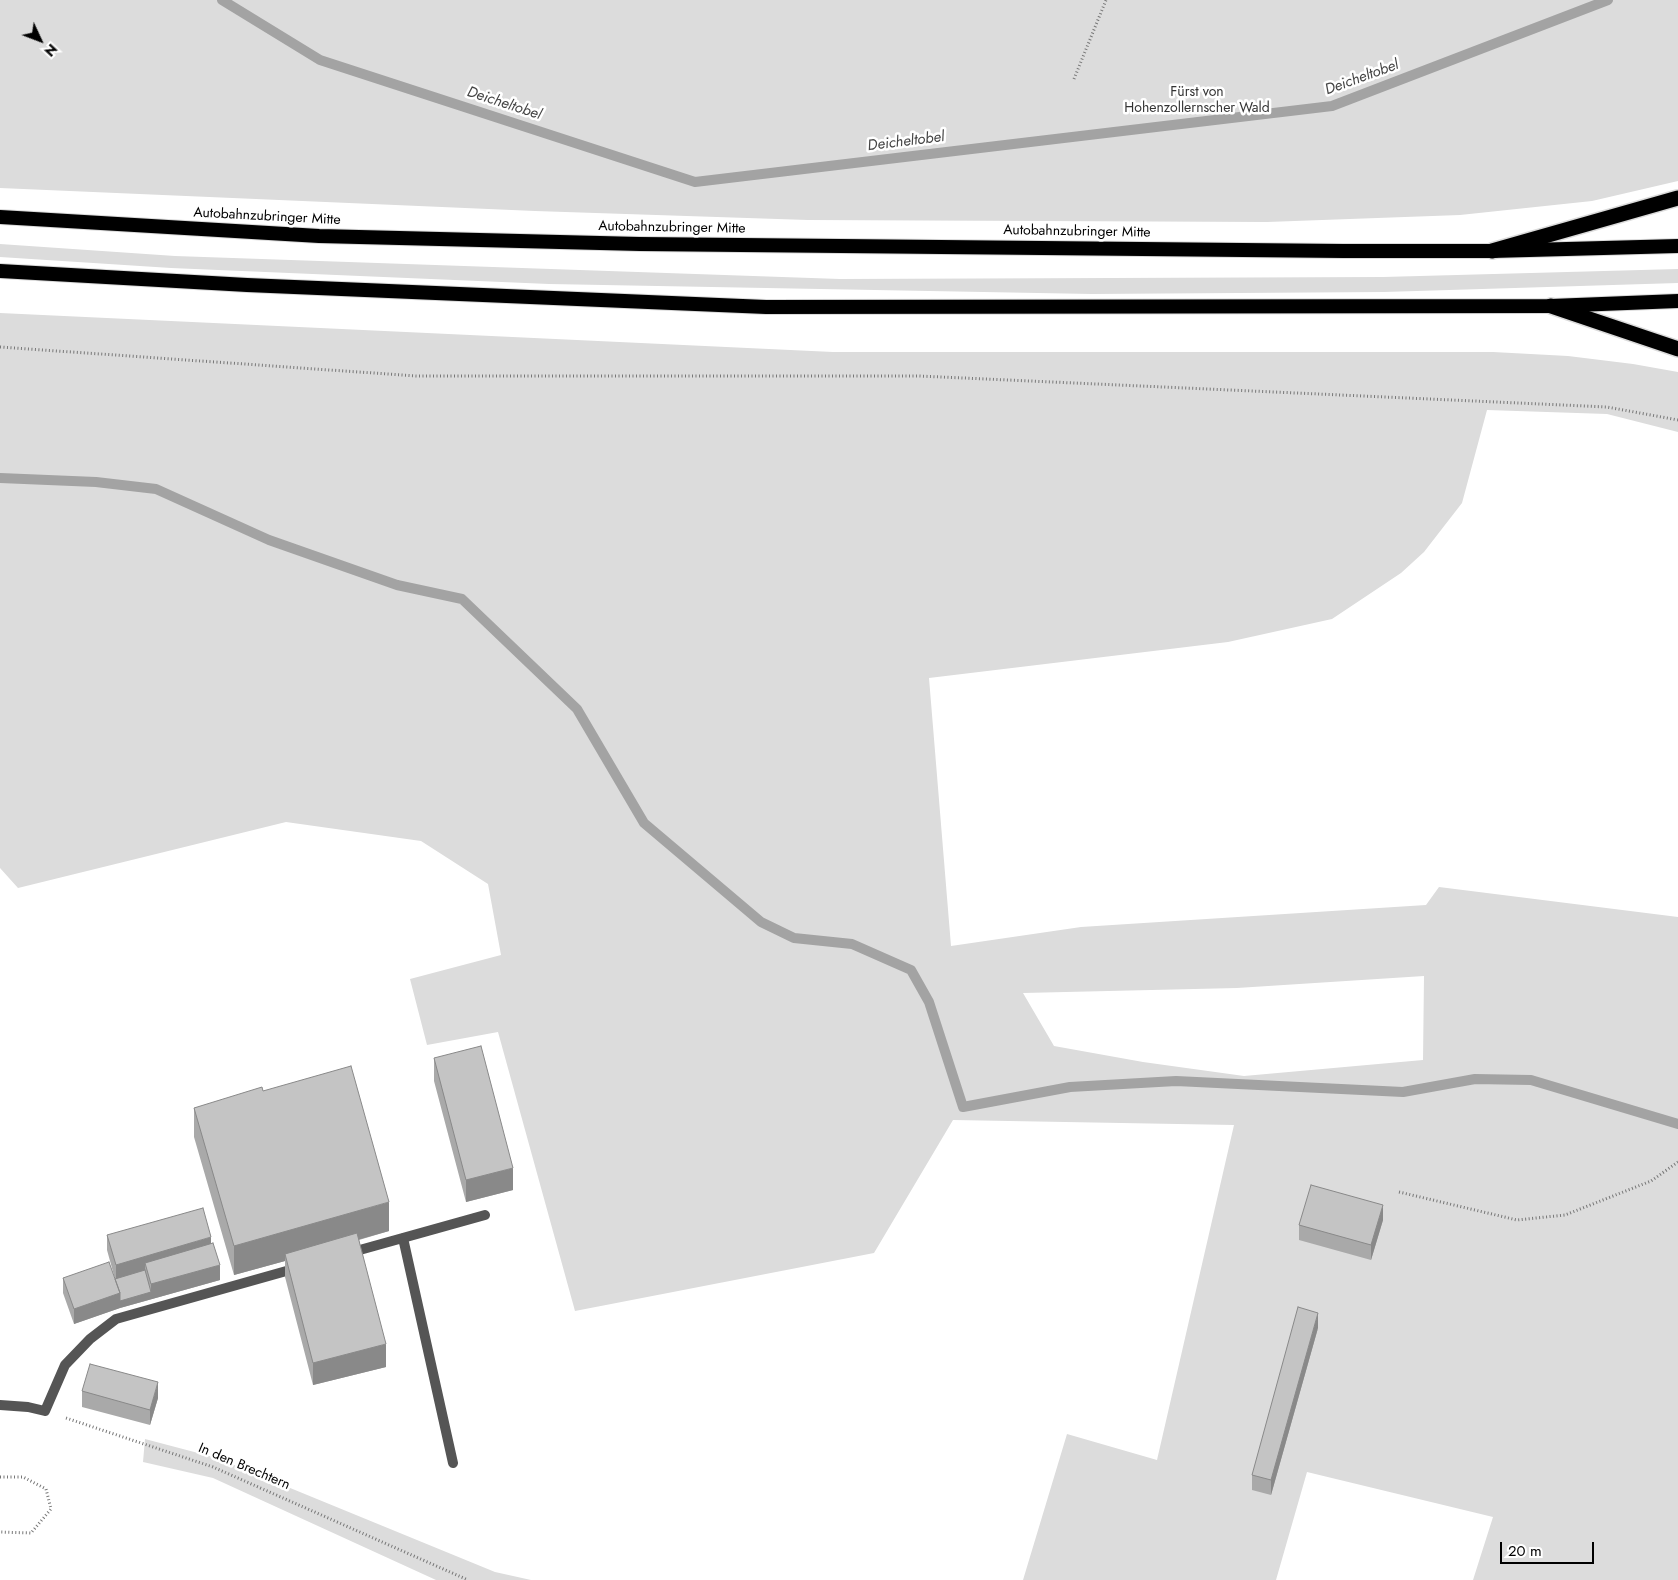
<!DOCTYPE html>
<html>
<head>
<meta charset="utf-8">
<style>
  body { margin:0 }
  #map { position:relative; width:1678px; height:1580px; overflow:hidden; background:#fff; font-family:Jost,sans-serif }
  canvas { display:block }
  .north { position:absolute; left:15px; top:15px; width:50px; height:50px; -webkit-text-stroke:4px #fff; paint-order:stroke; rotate:133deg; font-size:14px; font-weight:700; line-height:20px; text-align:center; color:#000 }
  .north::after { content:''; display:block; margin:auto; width:18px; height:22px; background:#000; clip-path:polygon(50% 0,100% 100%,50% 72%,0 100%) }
  .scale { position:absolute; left:1500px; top:1542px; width:94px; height:22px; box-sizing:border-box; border:2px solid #000; border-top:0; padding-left:6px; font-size:15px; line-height:18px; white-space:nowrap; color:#000; -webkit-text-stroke:4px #fff; paint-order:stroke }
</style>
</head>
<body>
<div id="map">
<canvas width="1678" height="1580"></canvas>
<div class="north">N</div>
<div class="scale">20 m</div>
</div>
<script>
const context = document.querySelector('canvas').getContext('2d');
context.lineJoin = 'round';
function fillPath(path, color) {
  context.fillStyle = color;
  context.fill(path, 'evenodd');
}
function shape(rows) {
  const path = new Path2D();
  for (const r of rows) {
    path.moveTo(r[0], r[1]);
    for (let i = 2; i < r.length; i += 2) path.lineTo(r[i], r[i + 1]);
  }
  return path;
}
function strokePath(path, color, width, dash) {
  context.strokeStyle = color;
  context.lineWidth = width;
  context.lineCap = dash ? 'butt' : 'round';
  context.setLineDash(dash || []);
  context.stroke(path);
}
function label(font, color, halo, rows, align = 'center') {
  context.font = font + ' Jost,sans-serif';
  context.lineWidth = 5;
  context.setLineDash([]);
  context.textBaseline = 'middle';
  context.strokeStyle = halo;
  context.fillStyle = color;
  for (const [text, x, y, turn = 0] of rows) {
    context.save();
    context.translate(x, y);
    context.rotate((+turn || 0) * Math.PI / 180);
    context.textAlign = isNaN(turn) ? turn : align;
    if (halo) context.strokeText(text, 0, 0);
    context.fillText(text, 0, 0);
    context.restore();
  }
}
const green = shape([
  [0,0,1678,0,1678,181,1592,201,1460,215,1267,222,808,220,535,211,0,188],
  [0,244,175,256,840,279,1383,277,1678,269,1678,283,1384,292,1092,294,549,284,171,268,0,257],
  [0,313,833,352,1493,352,1568,356,1633,364,1678,372,1678,432,1607,414,1487,410,1462,503,1424,552,1401,573,1332,619,1228,642,929,678,951,946,1081,927,1426,905,1439,887,1678,917,1678,1580,1473,1580,1493,1517,1307,1472,1276,1580,1023,1580,1067,1434,1157,1460,1234,1125,953,1120,874,1253,575,1311,498,1032,427,1045,410,979,501,955,488,884,421,841,286,822,18,888,0,868],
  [1424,976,1423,1060,1244,1076,1143,1062,1054,1046,1023,993,1237,988],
  [145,1439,217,1458,495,1572,531,1580,436,1580,213,1478,143,1462]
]);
const stream = shape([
  [222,0,320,60,695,182,1332,106,1608,0],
  [0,478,96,482,156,489,269,540,397,585,462,599,577,709,644,823,761,922,794,938,852,944,911,970,929,1002,963,1107,1070,1087,1176,1081,1403,1092,1475,1079,1531,1080,1678,1124]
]);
const path = shape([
  [1074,79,1106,0],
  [0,347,416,376,919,376,1607,407,1678,420],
  [1399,1192,1517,1220,1565,1215,1651,1181,1678,1162],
  [66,1418,213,1467,468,1580],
  [0,1477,23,1477,46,1489,51,1509,31,1533,0,1532]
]);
const service = shape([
  [403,1238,453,1463],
  [349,1253,485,1215],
  [0,1405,28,1407,45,1411,65,1365,90,1339,116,1319,297,1268]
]);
const trunk = shape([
  [0,217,319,236,640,244,1343,251,1492,251,1678,246],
  [0,271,247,285,766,307,1551,306,1678,301]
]);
const motorway = shape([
  [1492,251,1678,198],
  [1551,306,1678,349]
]);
const wall = shape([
  [434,1058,513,1190,466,1202,434,1081],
  [263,1091,389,1231,359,1240,386,1367,313,1385,285,1277,285,1261,234,1275,194,1137,194,1108],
  [1383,1220,1371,1260,1299,1240,1299,1225],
  [107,1235,211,1243,220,1280,120,1308,74,1324,63,1293,63,1278,115,1279,107,1250],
  [1318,1328,1271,1495,1252,1490,1252,1475],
  [82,1391,158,1398,150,1425,82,1407]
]);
const shadedWall = shape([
  [513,1168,513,1190,466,1202,466,1180],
  [389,1202,389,1231,286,1260,285,1254,285,1261,234,1275,234,1246],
  [1383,1205,1383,1220,1371,1260,1371,1245],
  [211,1237,211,1252,145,1263,145,1272,116,1280,116,1265],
  [220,1265,220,1280,120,1308,74,1324,74,1309,120,1293,151,1292,151,1284],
  [1318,1313,1318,1328,1271,1495,1271,1480],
  [386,1344,386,1367,313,1385,313,1363],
  [158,1382,158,1398,150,1425,150,1410]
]);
const building = shape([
  [481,1046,513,1168,466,1180,434,1058,481,1046],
  [351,1066,389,1202,234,1246,194,1108,262,1087,263,1091,351,1066],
  [1311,1185,1383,1205,1371,1245,1299,1225,1311,1185],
  [203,1208,211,1237,116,1265,107,1235,203,1208],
  [357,1233,386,1344,313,1363,285,1254,357,1233],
  [213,1243,220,1265,151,1284,145,1263,213,1243],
  [109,1262,120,1293,74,1309,63,1278,109,1262],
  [145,1270,151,1292,120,1301,120,1293,115,1279,145,1270],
  [1298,1307,1318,1313,1271,1480,1252,1475,1298,1307],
  [90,1364,158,1382,150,1410,82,1391,90,1364]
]);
const parkNames = [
  ["Fürst von",1197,93],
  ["Hohenzollernscher Wald",1197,109]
];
const streetNames = [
  ["Autobahnzubringer Mitte",267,217,3],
  ["Autobahnzubringer Mitte",672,228,1],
  ["Autobahnzubringer Mitte",1077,232,1],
  ["In den Brechtern",244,1467,23]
];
const waterNames = [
  ["Deicheltobel",1362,78,-20],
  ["Deicheltobel",504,104,18],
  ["Deicheltobel",906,142,-7]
];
fillPath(green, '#dcdcdc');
strokePath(stream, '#a3a3a3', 10);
strokePath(trunk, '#dbdbdb', 16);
strokePath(motorway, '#dbdbdb', 18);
strokePath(path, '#777', 3, [1, 2.5]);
strokePath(service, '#555', 10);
strokePath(trunk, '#000', 14);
strokePath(motorway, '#000', 15);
fillPath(wall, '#a9a9a9');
fillPath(shadedWall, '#898989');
fillPath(building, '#c4c4c4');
strokePath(building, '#898989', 1);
label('14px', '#333', '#fff', parkNames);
label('14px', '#000', '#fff', streetNames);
label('italic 15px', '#444', '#fff', waterNames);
</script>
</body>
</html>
